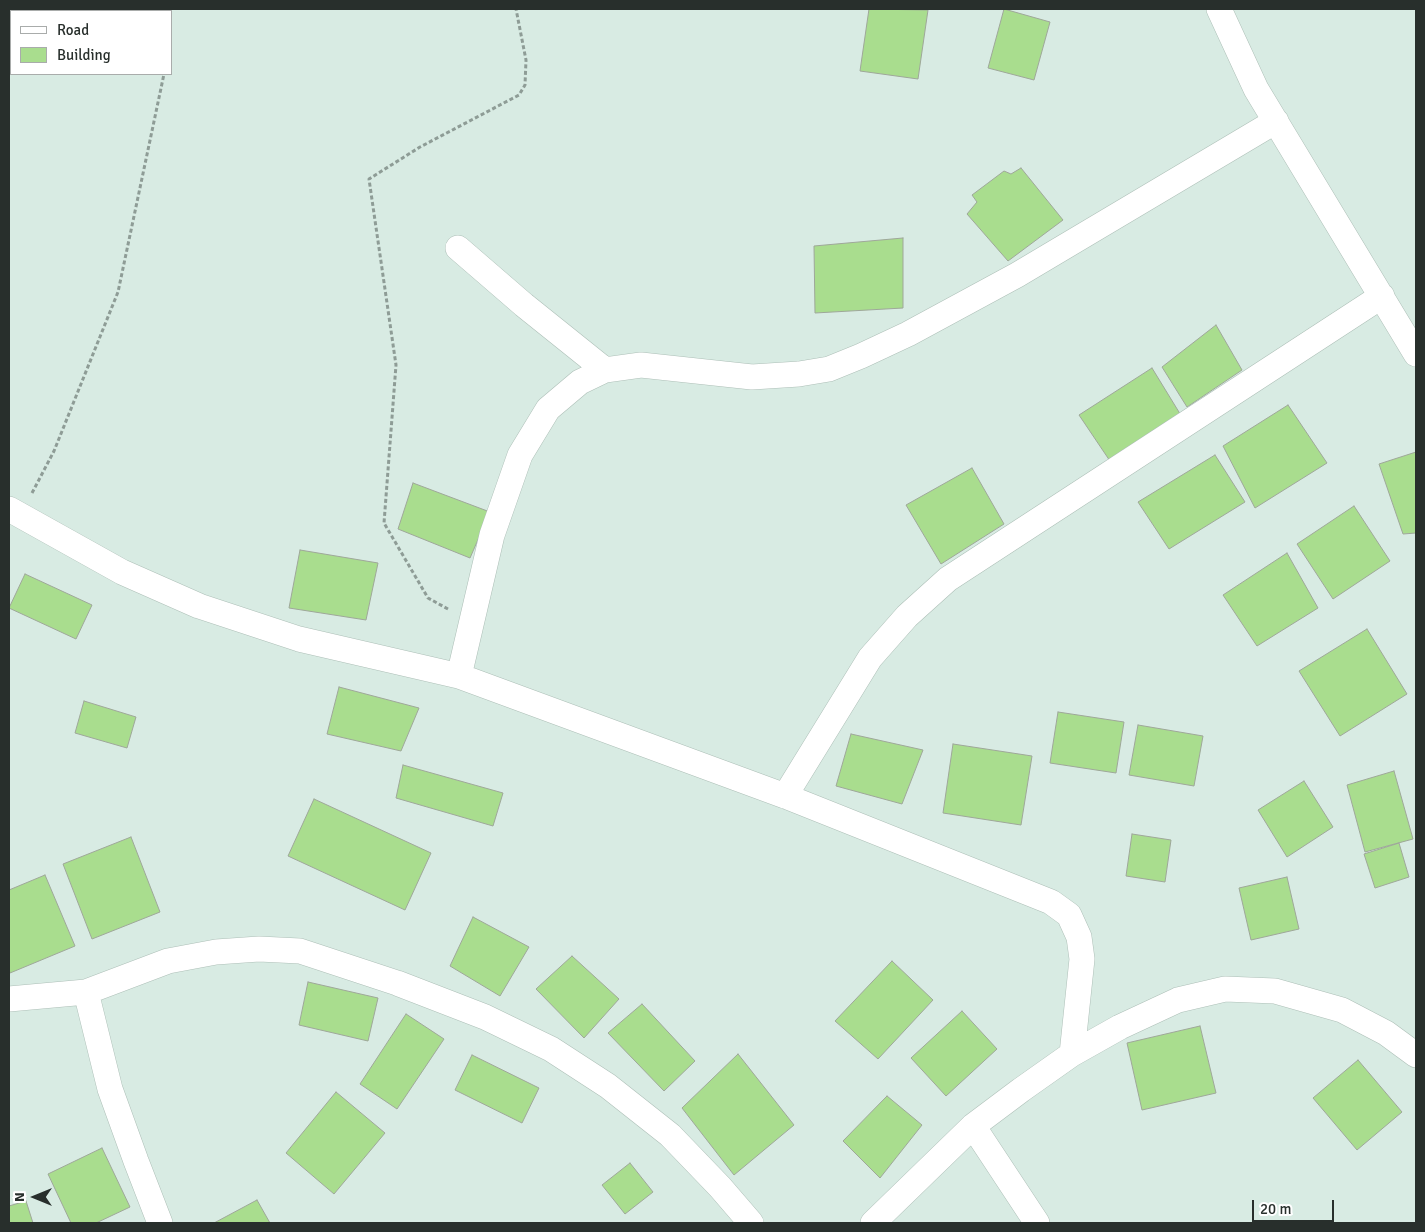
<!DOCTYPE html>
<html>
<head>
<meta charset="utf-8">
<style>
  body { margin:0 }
  #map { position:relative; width:1425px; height:1232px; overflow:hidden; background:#d8ebe3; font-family:Signika,sans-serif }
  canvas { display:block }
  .frame { position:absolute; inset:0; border:10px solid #282f2c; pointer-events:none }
  .legend { position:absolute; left:10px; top:10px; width:162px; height:65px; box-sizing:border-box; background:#fff; border:1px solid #a9acab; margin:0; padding:6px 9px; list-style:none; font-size:15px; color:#282f2c }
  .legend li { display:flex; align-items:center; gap:10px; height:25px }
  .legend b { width:25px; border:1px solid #a9acab }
  .north { position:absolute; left:10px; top:1172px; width:50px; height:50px; -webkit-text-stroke:4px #fff; paint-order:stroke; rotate:270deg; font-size:14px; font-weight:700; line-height:20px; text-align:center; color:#282f2c }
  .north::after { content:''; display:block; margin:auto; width:18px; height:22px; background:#282f2c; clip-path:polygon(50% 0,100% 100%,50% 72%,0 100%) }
  .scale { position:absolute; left:1252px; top:1200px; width:82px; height:22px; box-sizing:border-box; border:2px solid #282f2c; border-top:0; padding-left:6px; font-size:15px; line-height:18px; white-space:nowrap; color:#282f2c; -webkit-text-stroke:4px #fff; paint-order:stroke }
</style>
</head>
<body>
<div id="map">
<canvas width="1425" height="1232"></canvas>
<div class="frame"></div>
<ul class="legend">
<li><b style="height:6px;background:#fff"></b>Road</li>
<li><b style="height:14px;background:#a9dd8e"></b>Building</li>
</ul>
<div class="north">N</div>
<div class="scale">20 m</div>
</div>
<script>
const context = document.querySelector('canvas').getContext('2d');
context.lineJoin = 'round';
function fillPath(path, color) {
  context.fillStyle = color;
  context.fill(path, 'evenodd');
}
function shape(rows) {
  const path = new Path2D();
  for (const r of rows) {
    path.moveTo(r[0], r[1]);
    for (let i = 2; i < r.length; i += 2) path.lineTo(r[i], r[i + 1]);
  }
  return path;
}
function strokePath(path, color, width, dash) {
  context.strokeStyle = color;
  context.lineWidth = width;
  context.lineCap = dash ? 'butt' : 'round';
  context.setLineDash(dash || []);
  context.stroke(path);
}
const building = shape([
  [869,9,928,10,918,79,860,71,869,9],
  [1004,9,1050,22,1034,80,988,68,1004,9],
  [1021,168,1063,220,1008,261,967,214,977,202,972,195,1004,171,1011,174,1021,168],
  [903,238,903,308,815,313,814,246,903,238],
  [1216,325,1242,370,1187,407,1162,367,1216,325],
  [1152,368,1182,417,1112,464,1079,415,1152,368],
  [1288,405,1327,463,1255,508,1223,446,1288,405],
  [1416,452,1416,533,1403,534,1379,464,1416,452],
  [1215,455,1245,502,1169,549,1138,502,1215,455],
  [972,468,1004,524,941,564,906,505,972,468],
  [413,483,490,512,470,558,398,529,413,483],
  [1354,506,1390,561,1333,599,1297,544,1354,506],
  [300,550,378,563,366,620,289,608,300,550],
  [1287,553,1318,608,1257,646,1223,595,1287,553],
  [25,574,92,605,76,639,9,608,25,574],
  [1367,629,1407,694,1340,736,1299,671,1367,629],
  [339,687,419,708,401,751,327,734,339,687],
  [84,701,136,717,127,748,75,733,84,701],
  [1058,712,1124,722,1116,773,1050,763,1058,712],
  [1138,725,1203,736,1194,786,1129,775,1138,725],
  [851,734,923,750,902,804,836,786,851,734],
  [953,744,1032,756,1021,825,943,813,953,744],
  [403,765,503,793,493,826,396,798,403,765],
  [1394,771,1413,839,1365,852,1347,785,1394,771],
  [1304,781,1333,827,1287,857,1258,810,1304,781],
  [314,799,431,853,405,910,288,856,314,799],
  [1132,834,1171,840,1165,882,1126,876,1132,834],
  [131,837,160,912,92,939,63,864,131,837],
  [1399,843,1409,877,1375,888,1364,854,1399,843],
  [45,875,75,946,10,973,9,969,9,890,45,875],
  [1287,877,1299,929,1251,940,1239,888,1287,877],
  [473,917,529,947,500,996,450,966,473,917],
  [572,956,619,999,584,1038,536,989,572,956],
  [892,961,933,1000,878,1059,835,1021,892,961],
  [308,982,378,998,368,1041,299,1025,308,982],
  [642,1004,695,1061,664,1091,608,1033,642,1004],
  [962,1011,997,1049,946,1096,911,1058,962,1011],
  [406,1014,444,1039,397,1109,360,1084,406,1014],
  [1200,1026,1216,1093,1142,1110,1127,1043,1200,1026],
  [738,1054,794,1125,734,1175,682,1108,738,1054],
  [472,1055,539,1088,522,1123,455,1090,472,1055],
  [1358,1060,1402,1112,1357,1150,1313,1098,1358,1060],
  [336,1092,385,1133,334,1194,286,1153,336,1092],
  [887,1096,922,1125,880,1178,843,1141,887,1096],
  [102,1148,130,1207,96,1223,71,1223,48,1174,102,1148],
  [630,1163,653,1192,625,1214,602,1185,630,1163],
  [257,1200,270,1223,214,1223,257,1200],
  [26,1201,33,1223,9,1223,9,1206,26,1201]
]);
const path = shape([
  [162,9,163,11],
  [32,493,54,451,118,292,164,74],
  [448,609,428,598,384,523,396,365,369,179,420,147,519,95,525,85,526,60,516,9]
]);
const minor = shape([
  [1219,9,1256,89,1416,354],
  [458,248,524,305,605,370],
  [9,509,122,572,199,606,299,639,459,676,492,535,520,455,548,409,580,382,605,370,641,365,752,377,799,374,829,369,861,356,908,334,1017,275,1276,121],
  [459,676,785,796,1051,902,1069,915,1079,937,1082,959,1072,1054],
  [785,796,870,658,907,616,948,579,1382,296],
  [86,992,110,1089,136,1161,160,1223],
  [9,999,86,992,168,961,216,952,259,949,300,951,397,983,485,1017,551,1049,608,1086,670,1135,720,1187,751,1223],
  [973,1126,1037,1223],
  [873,1223,973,1126,1021,1090,1072,1054,1120,1027,1178,1000,1225,989,1275,991,1342,1010,1386,1033,1416,1055]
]);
fillPath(building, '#a9dd8e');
strokePath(building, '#9ea799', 1);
strokePath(minor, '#adbfb7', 26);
strokePath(path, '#8e9c96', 3, [4, 2.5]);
strokePath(minor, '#fff', 25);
</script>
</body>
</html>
